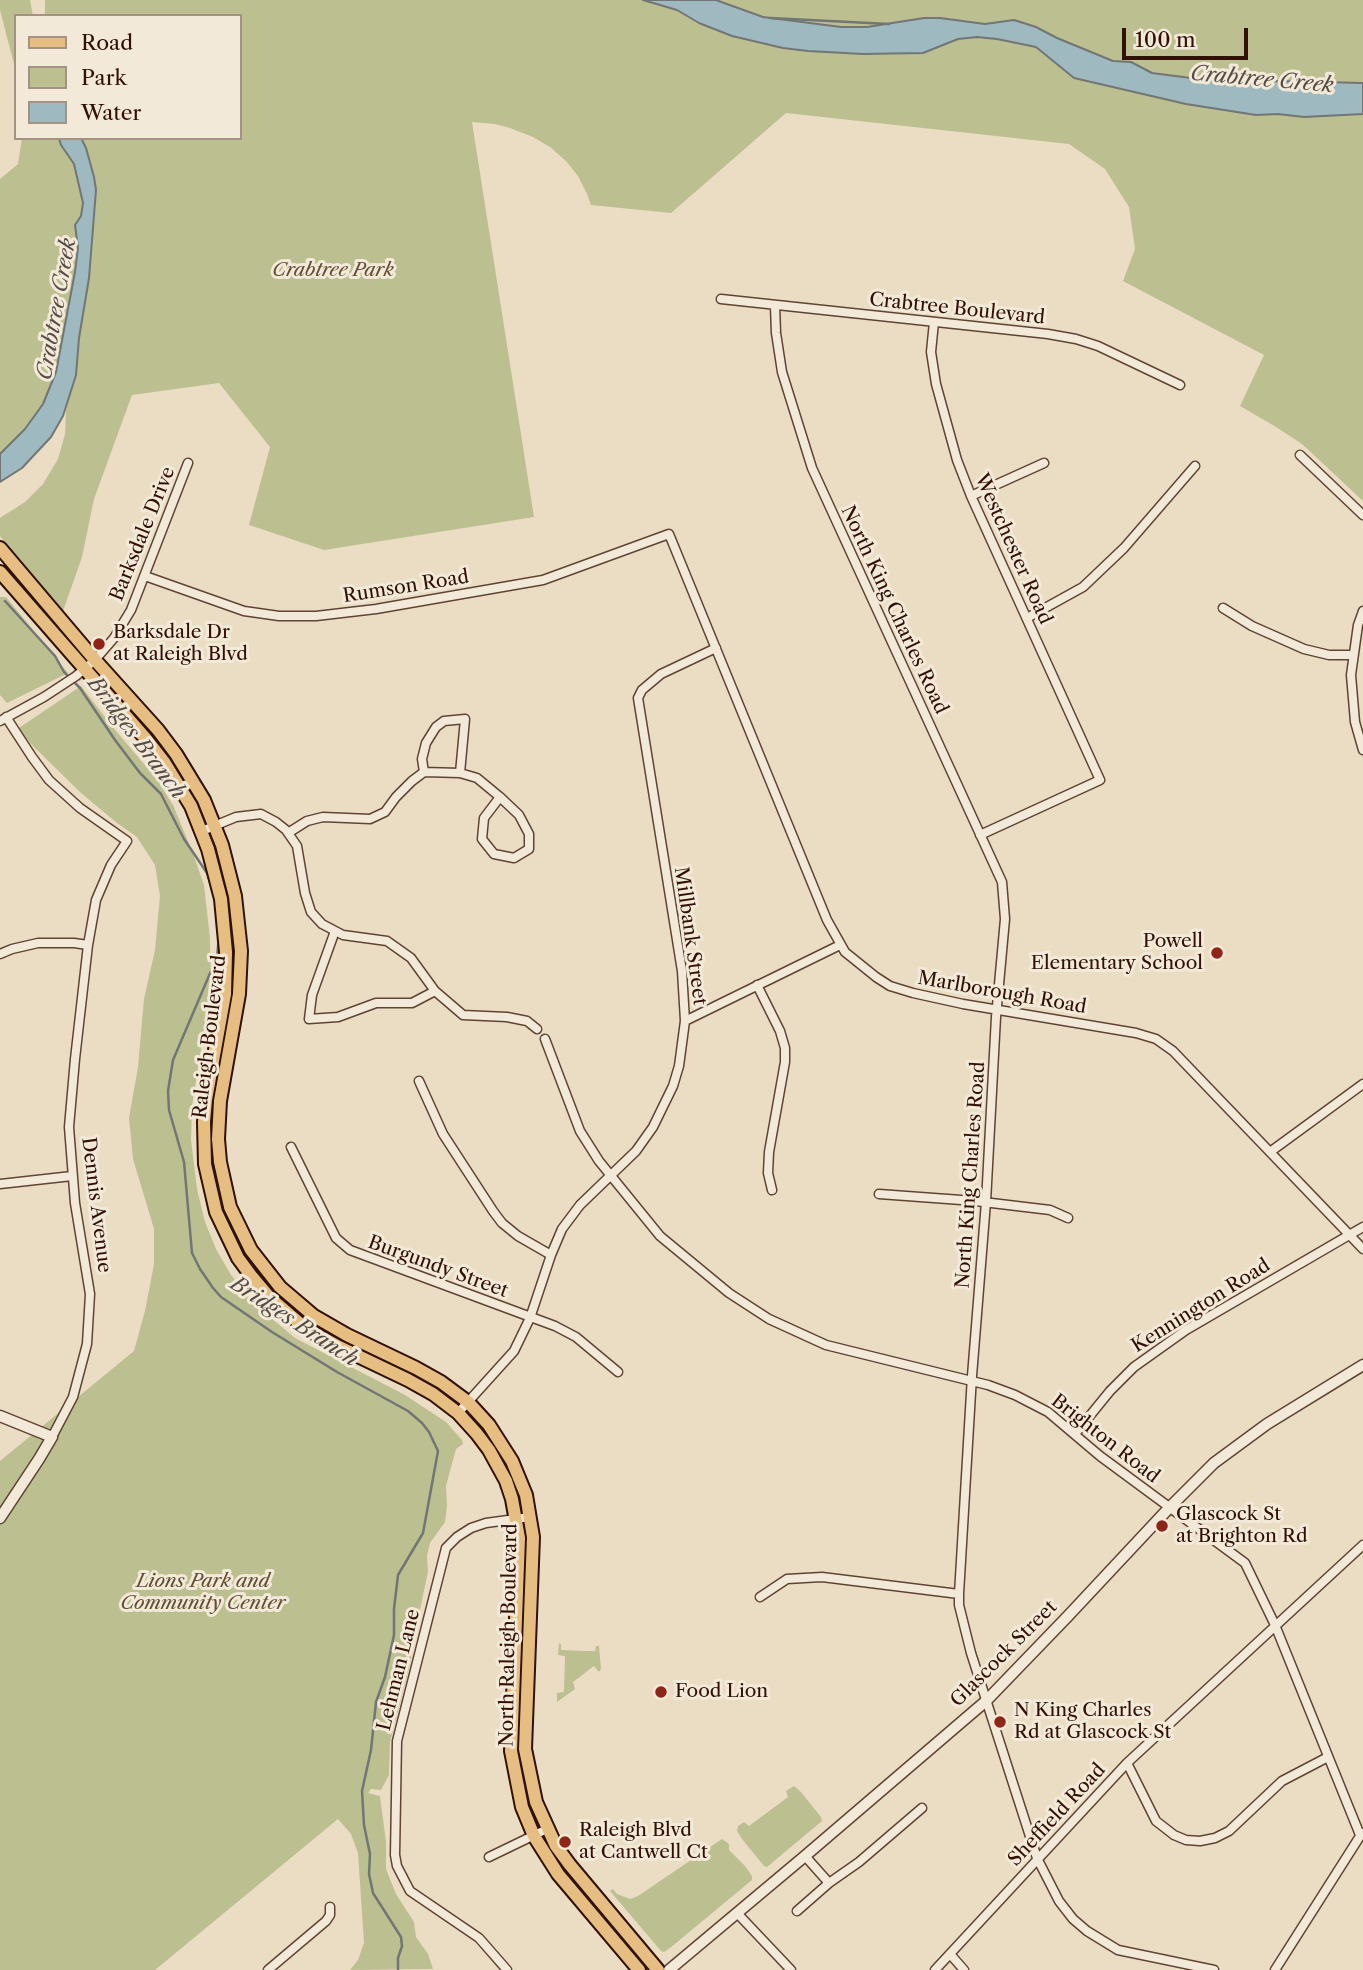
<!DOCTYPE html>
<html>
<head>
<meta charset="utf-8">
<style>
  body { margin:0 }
  #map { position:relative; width:1363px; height:1970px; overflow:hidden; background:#ebddc3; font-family:"Libre Caslon Text",serif }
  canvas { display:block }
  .legend { position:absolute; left:14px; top:14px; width:228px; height:126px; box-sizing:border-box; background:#f2e9d8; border:2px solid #a49383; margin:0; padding:9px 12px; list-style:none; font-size:21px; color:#301104 }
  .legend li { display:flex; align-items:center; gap:14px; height:35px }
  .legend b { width:35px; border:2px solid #a49383 }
  .scale { position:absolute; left:1122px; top:28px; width:126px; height:32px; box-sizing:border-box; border:4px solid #301104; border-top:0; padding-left:9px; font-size:21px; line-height:24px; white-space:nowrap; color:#301104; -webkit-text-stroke:5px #f2e9d8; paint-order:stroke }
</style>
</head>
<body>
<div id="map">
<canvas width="1363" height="1970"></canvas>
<ul class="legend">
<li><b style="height:9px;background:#e6be82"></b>Road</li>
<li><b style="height:19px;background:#bcbf90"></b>Park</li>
<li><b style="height:19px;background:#9eb9bf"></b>Water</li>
</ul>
<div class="scale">100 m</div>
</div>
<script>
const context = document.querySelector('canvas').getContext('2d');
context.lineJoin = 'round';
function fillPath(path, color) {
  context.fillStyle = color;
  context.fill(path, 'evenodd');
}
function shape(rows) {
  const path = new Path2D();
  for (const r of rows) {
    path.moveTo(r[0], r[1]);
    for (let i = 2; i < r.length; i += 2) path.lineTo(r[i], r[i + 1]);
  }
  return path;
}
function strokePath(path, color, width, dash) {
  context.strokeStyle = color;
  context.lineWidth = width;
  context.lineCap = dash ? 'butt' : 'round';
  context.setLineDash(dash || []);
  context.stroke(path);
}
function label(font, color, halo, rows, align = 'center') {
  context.font = font + ' "Libre Caslon Text",serif';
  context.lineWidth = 6;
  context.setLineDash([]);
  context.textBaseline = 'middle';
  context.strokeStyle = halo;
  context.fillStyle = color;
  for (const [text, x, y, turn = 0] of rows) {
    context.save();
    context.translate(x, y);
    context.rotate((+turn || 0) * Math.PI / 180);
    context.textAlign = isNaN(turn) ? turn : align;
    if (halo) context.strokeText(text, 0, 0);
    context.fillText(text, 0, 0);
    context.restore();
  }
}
const green = shape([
  [0,0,30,0,33,16,16,16,16,72,0,10],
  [45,0,665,0,726,24,916,29,1019,41,1133,76,1363,98,1363,501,1302,444,1276,427,1240,406,1264,355,1123,281,1135,249,1129,207,1105,169,1069,144,786,113,671,213,591,205,587,194,578,176,566,161,550,147,533,137,510,128,495,124,472,122,534,517,324,550,249,525,270,447,219,383,132,395,94,499,82,557,63,611,26,569,0,536,0,518,25,502,43,484,58,459,65,434,66,411,73,381,73,373,95,212,92,197,78,183,83,203,81,216,75,225,78,248,75,272,56,372,43,404,25,429,0,454,0,179,18,164,22,138,240,138,240,16,45,16],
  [716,0,1363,0,1363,83,1277,81,1222,82,1152,73,1131,62,1113,61,1057,38,1036,27,1014,20,985,24,940,18,924,18,867,27,841,27,763,17],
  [0,597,6,597,68,673,7,703,0,695],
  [81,686,115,730,156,778,173,805,192,851,204,885,210,938,211,986,192,1106,191,1140,197,1189,205,1222,216,1249,231,1275,258,1307,295,1338,405,1395,446,1422,462,1440,463,1444,456,1449,446,1486,447,1506,445,1522,430,1543,427,1556,428,1572,423,1595,409,1668,390,1742,389,1775,381,1790,371,1789,368,1793,380,1796,386,1842,386,1869,396,1894,414,1922,416,1937,428,1954,433,1969,350,1970,358,1960,364,1943,358,1853,351,1834,338,1819,155,1970,0,1970,0,1461,134,1351,145,1311,154,1264,154,1229,133,1159,129,1118,138,1067,144,999,155,950,160,896,155,865,137,837,117,823,81,793,30,743,19,728],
  [559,1643,561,1644,561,1650,584,1651,595,1651,596,1646,599,1646,601,1669,599,1672,594,1666,573,1682,575,1689,557,1702,557,1693,564,1692,565,1656,558,1655],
  [794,1786,801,1792,821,1817,822,1821,767,1867,764,1866,742,1839,737,1831,738,1826,744,1822,749,1826,788,1797,786,1791],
  [722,1839,729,1844,729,1850,745,1866,752,1876,752,1880,670,1948,664,1952,661,1951,610,1891,613,1889,617,1894,630,1899,638,1896]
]);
const water = shape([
  [643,0,716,0,763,17,841,27,867,27,924,18,940,18,985,24,1014,20,1036,27,1057,38,1113,61,1131,62,1152,73,1222,82,1277,81,1363,83,1363,114,1304,117,1278,114,1256,115,1186,104,1074,78,1036,47,997,39,977,37,958,39,923,53,863,54,808,51,783,48,732,36,699,23,677,10,643,0],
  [59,138,81,138,86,148,94,177,96,190,89,278,79,338,76,375,63,416,51,437,22,468,0,482,0,454,25,429,43,404,56,372,75,272,78,248,75,225,81,216,83,203,74,164,61,145,59,138]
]);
const stream = shape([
  [770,18,889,24],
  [5,601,55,656,64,672,80,688,115,740,140,773,161,794,184,839,207,873,211,885],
  [219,936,217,957,173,1060,168,1091,169,1110,184,1162,192,1253,200,1269,213,1288,221,1297,272,1332,337,1372,408,1411,422,1423,429,1432,438,1451,423,1533,398,1575,394,1609,394,1635,385,1677,376,1702,371,1750,362,1791,364,1825,370,1854,369,1874,373,1893,401,1937,402,1946,398,1958,398,1970]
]);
const minor = shape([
  [721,299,1048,334,1076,339,1098,346,1180,385],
  [775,306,776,333,782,372,812,468,1002,882,1005,919,996,1017,986,1202,972,1376,959,1594,959,1605,971,1653,1037,1858,1059,1901,1073,1919,1087,1931,1118,1950,1214,1970],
  [934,322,931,352,936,384,957,460,971,496,1100,780,980,835],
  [1300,455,1363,515],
  [971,496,1044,463],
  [145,576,244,611,279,616,316,616,376,609,543,580,669,534,827,920,845,952,876,977,890,986,913,993,963,1004,1136,1033,1156,1039,1173,1051,1363,1249],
  [1223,608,1252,626,1304,649,1329,655,1353,655],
  [1363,611,1358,625,1351,675,1355,722,1363,750],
  [1027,618,1083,587,1124,548,1195,466],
  [6,717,32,757,49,780,80,808,127,841,111,865,96,900,88,945,75,1059,69,1127,75,1203,90,1294,87,1344,73,1397,52,1437],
  [0,721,44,697,76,676,95,660,114,638,131,610,188,463],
  [424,772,422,759,426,743,436,727,444,721,465,719,460,773],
  [202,831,236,817,261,814,276,822,286,830,297,846,305,893,311,912,322,924,343,935,387,941,411,958,435,991,463,1015,507,1017,527,1021,537,1029],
  [288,833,307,821,323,817,370,819,385,812,396,797,412,781,424,772,460,773,477,778,500,797,519,815,529,834,529,849,514,858,494,854,482,839,484,818,500,797],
  [335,931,312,995,309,1019,338,1017,376,1003,412,1003,435,991],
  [0,954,12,949,38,943,74,943,88,945],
  [757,985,780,1031,785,1048,785,1062,769,1152,768,1173,772,1190],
  [685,1021,840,945],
  [545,1039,580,1131,599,1161,660,1236,729,1293,769,1319,826,1345,988,1385,1015,1395,1048,1412,1100,1456,1245,1563,1275,1625,1360,1835],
  [419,1081,443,1134,493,1211,502,1223,518,1236,551,1255],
  [291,1147,336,1238,350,1250,555,1326,576,1337,618,1372],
  [1270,1152,1363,1084],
  [0,1184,72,1176],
  [879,1194,975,1201,1050,1210,1068,1218],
  [458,1413,514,1351,530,1318,551,1255,562,1229,580,1205,636,1151,653,1127,673,1086,679,1066,685,1021,682,971,638,698,642,690,661,674,716,648],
  [1075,1434,1110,1391,1134,1367,1186,1330,1363,1227],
  [760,1597,787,1579,822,1577,959,1594],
  [1127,1763,1156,1821,1174,1835,1186,1840,1200,1841,1215,1838,1229,1831,1282,1781,1328,1757],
  [805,1856,829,1883,859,1862,922,1808],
  [489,1857,547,1829],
  [797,1911,829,1883],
  [737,1913,791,1970],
  [950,1954,964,1970],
  [268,1970,326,1921,330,1915,330,1907],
  [507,1970,479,1938,410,1891,397,1866,395,1855,397,1741,446,1548,457,1537,471,1528,486,1523,530,1517],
  [935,1970,1127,1763,1363,1545],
  [1275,1970,1362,1833]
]);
const tertiary = shape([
  [0,1416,52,1437,39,1459,0,1518],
  [669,1970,805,1856,986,1701,1068,1616,1169,1508,1214,1463,1267,1424,1363,1365]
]);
const primary = shape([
  [0,548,95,660,158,730,176,754,204,800,222,845,235,896,241,951,239,994,220,1101,218,1139,220,1162,230,1207,251,1250,280,1287,314,1316,347,1335,416,1368,441,1382,468,1402,489,1425,512,1461,526,1495,533,1537,525,1749,536,1802,556,1846,570,1865,658,1970],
  [0,572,146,739,164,762,191,806,208,849,221,899,226,952,225,994,206,1100,204,1122,205,1164,216,1212,238,1258,252,1277,269,1297,305,1328,339,1347,408,1380,433,1394,458,1413,477,1434,489,1450,506,1481,512,1499,519,1538,511,1751,522,1807,534,1836,558,1874,639,1970]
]);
const markers = [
  [99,644,7,"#8f2418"],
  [1217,953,7,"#8f2418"],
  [1162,1526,7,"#8f2418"],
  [661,1692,7,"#8f2418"],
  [1000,1722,7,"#8f2418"],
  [565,1842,7,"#8f2418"]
];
const parkNames = [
  ["Crabtree Park",333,271],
  ["Lions Park and",203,1582],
  ["Community Center",203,1604]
];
const streetNames = [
  ["Crabtree Boulevard",957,309,6],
  ["Barksdale Drive",143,534,-68],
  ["Westchester Road",1013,549,66],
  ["Rumson Road",406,587,-9],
  ["North King Charles Road",894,610,65],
  ["Millbank Street",690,936,82],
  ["Marlborough Road",1002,993,10],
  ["Raleigh Boulevard",210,1037,-83],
  ["North King Charles Road",971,1175,-86],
  ["Dennis Avenue",96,1205,83],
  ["Burgundy Street",438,1267,20],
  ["Kennington Road",1201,1306,-32],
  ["Brighton Road",1105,1439,38],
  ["North Raleigh Boulevard",509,1635,-89],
  ["Glascock Street",1004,1654,-45],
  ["Lehman Lane",399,1670,-76],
  ["Sheffield Road",1057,1815,-47]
];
const poiNames = [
  ["Barksdale Dr",113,633],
  ["at Raleigh Blvd",113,655],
  ["Powell",1203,942,"right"],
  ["Elementary School",1203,964,"right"],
  ["Glascock St",1176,1515],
  ["at Brighton Rd",1176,1537],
  ["Food Lion",675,1692],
  ["N King Charles",1014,1711],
  ["Rd at Glascock St",1014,1733],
  ["Raleigh Blvd",579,1831],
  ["at Cantwell Ct",579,1853]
];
const waterNames = [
  ["Crabtree Creek",1262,80,5],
  ["Crabtree Creek",57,309,-80],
  ["Bridges Branch",136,738,53],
  ["Bridges Branch",294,1322,33]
];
fillPath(green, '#bcbf90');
fillPath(water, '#9eb9bf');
strokePath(water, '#727674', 2);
strokePath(stream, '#727674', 2.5);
strokePath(minor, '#5f4434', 11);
strokePath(tertiary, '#5f4434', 13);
strokePath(primary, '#301104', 16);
strokePath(minor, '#f2e9d8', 8);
strokePath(tertiary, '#f2e9d8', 10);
strokePath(primary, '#e6be82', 12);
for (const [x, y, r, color] of markers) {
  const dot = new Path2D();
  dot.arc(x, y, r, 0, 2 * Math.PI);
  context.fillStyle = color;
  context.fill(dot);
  strokePath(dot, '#f2e9d8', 2.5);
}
label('italic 19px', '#614e35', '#f2e9d8', parkNames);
label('19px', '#301104', '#f2e9d8', streetNames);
label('19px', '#301104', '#f2e9d8', poiNames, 'left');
label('italic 21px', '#564c45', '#f2e9d8', waterNames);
</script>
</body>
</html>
